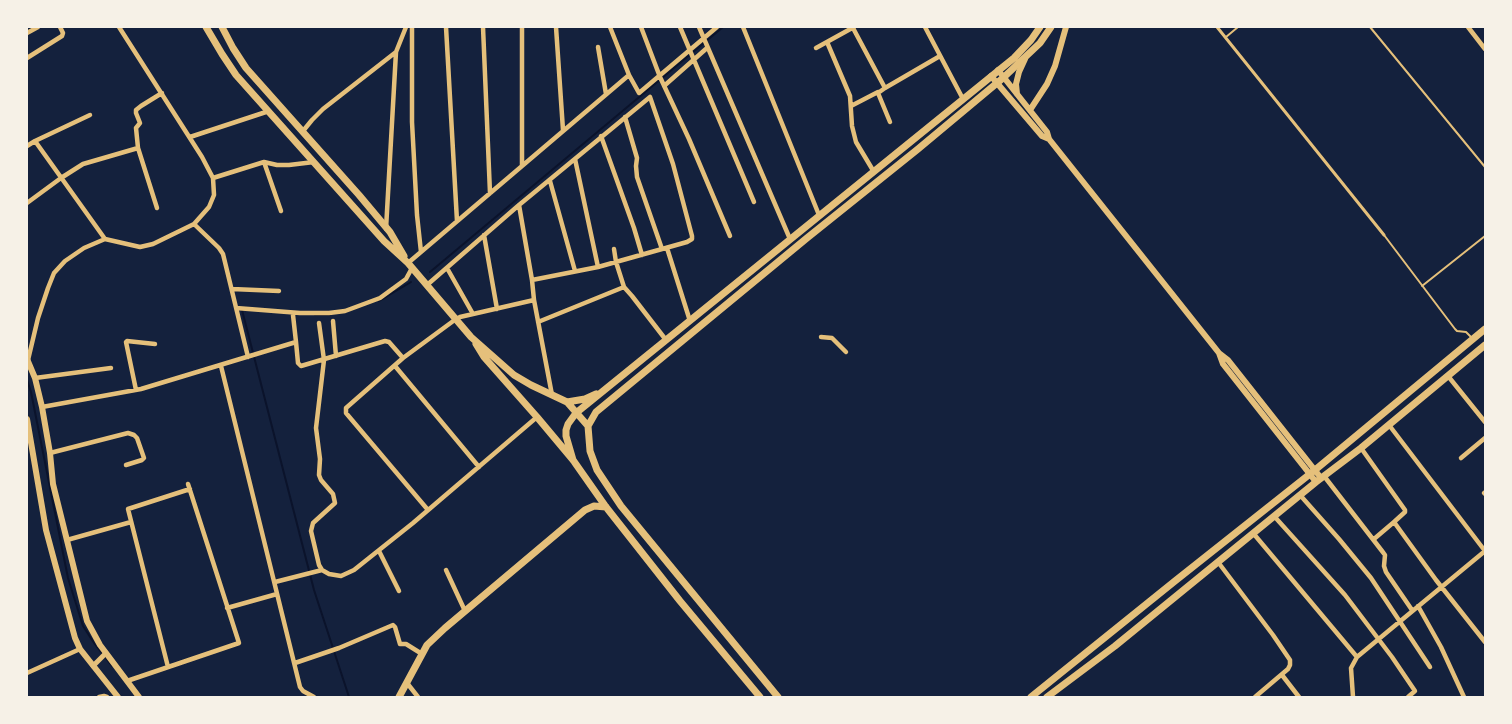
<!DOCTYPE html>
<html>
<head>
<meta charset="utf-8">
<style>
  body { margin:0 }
  #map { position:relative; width:1512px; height:724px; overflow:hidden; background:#14213d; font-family:Roboto,sans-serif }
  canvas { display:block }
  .frame { position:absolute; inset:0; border:28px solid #f6f1e7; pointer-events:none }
</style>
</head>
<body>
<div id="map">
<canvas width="1512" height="724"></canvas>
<div class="frame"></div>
</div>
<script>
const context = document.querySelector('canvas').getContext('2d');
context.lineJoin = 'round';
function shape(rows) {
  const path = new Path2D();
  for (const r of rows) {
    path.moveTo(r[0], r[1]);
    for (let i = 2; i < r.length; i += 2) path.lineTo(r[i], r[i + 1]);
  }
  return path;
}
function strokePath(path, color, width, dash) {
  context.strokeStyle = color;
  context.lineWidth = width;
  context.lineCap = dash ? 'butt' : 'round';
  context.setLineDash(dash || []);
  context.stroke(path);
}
const stream = shape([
  [430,272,723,27],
  [379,301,411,282],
  [242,310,314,590,349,697],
  [315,315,330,315],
  [27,380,31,392,68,578,83,626,94,643,112,666]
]);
const service = shape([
  [1370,27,1485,167],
  [1226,37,1238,27],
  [1384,235,1455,329,1457,331,1466,332,1472,338],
  [1422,286,1485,236]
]);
const pedestrian = shape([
  [1217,27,1384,235]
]);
const minor = shape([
  [446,27,457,221],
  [483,27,490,193],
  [556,27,563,130],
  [610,27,629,75,639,93,717,27],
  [641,27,660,77,689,139,730,236],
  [680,27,754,202],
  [699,27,790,239],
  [743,27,819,215],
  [925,27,963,99],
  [1468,27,1485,49],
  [412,28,412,122,417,215,421,252],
  [522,28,522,165],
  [853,28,885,88,878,93,890,122],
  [27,33,38,27],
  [827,42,850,96,852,126,856,142,874,172],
  [598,47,606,94],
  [816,48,854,27],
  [27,58,62,36,63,33,60,27],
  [664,86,707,48],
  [885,88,940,56],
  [851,106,878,92],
  [625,117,637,158,636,166,637,177,662,249],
  [303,131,312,120,323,109,396,52],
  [601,136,634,228,642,255],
  [190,137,269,111],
  [35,141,105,239],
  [27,146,35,141,90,115],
  [575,159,598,267],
  [264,162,281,211],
  [213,178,264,162,277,165,289,165,314,162],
  [550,181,575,271],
  [27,203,61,178,83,164,138,148],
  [519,205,532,280,534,300,552,395],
  [157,208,138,148,136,128,140,123,136,113,136,110,141,106,162,93],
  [194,224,219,248,223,254,248,357],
  [386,229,396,52,406,27],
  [484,235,497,309],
  [667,248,690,321],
  [614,249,616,262,624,287,632,296,666,340],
  [408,263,629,75],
  [447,268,473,314],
  [427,285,519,205,650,97,673,164,692,236,692,239,687,242,598,267,532,280],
  [232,289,279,291],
  [236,308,300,313,329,313,345,311,380,298,406,279,412,268],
  [293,315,296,342],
  [333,321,336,356],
  [538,322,624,287],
  [319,323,324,360,316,428,320,459,319,475,321,480,333,494,335,503,313,523,311,531,319,565,322,570,329,574,341,576,354,570,413,523,537,417],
  [821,337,832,338,846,352],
  [28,360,38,318,48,288,54,273,65,261,84,248,105,239,140,247,153,244,194,224,209,207,214,195,213,178,202,157,119,27],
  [221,366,300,687,303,691,314,697],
  [395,366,479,467],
  [1448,376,1485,422],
  [35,378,111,368],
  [136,390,126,342,127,341,155,344],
  [42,407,141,389,296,342,298,363,301,366,385,341,389,342,403,358],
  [1389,425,1485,551],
  [1361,448,1405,510,1405,512,1394,522,1436,580,1485,642],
  [50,453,128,433,134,435,137,438,144,458,142,460,126,465],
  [1461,458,1485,438],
  [1324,476,1382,551,1385,555,1384,566,1386,572,1412,610],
  [1484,493,1485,494],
  [1300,495,1339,539,1371,578,1430,667],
  [428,510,346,413,346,408,403,358,456,319,460,317,534,300],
  [1274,516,1345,595,1392,657,1415,691,1408,697],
  [1253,533,1357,657],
  [1374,539,1394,522],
  [67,540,131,522],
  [379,551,399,591],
  [1218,562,1273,635,1290,660,1290,665,1288,669,1255,697],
  [446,570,465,611],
  [275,582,322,570],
  [1418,606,1441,647,1464,697],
  [227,608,277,594],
  [295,663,339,648,393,625,395,627,400,644,406,644,422,654],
  [168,667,128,509,190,489],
  [27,673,80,649],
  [1282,675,1299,697],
  [127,681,239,643,188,484],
  [407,683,418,697],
  [99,697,104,696,107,697],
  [1353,697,1351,668,1357,657,1485,551]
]);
const tertiary = shape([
  [93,666,106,653]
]);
const secondary = shape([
  [998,70,1047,132,1049,139,1169,290,1219,353,1228,360,1321,478],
  [991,76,1042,136,1049,139],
  [1017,94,1016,84,1019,72,1025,59],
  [1030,110,1047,84,1055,66,1066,27],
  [1219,353,1223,364,1316,482],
  [27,359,35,378,42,407,50,453,53,484,87,621,100,645,139,697],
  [27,419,46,530,75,638,80,649,118,697]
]);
const primary = shape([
  [206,27,222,54,236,75,384,241,408,263,471,337,514,375,531,385,567,402,588,426,590,451,597,470,621,506,778,697],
  [222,27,233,48,246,68,359,195,390,232,404,256],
  [476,344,484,357,537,417,573,460,606,507,680,601,760,697],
  [567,402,585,399,596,394],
  [588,426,596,412,807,238,918,149,1003,78,1040,43,1051,27],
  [573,460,566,436,566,430,568,424,576,413,1014,58,1031,40,1040,27],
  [399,697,427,645,445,628,585,510,594,506,606,507],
  [1031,697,1175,581,1315,470,1485,329],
  [1047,697,1115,646,1316,482,1361,448,1485,345]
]);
strokePath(stream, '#0b132b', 2);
strokePath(service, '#e5c07b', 2);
strokePath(pedestrian, '#e5c07b', 3);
strokePath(minor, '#e5c07b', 4.5);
strokePath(tertiary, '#e5c07b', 5);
strokePath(secondary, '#e5c07b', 6);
strokePath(primary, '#e5c07b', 7);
</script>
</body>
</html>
